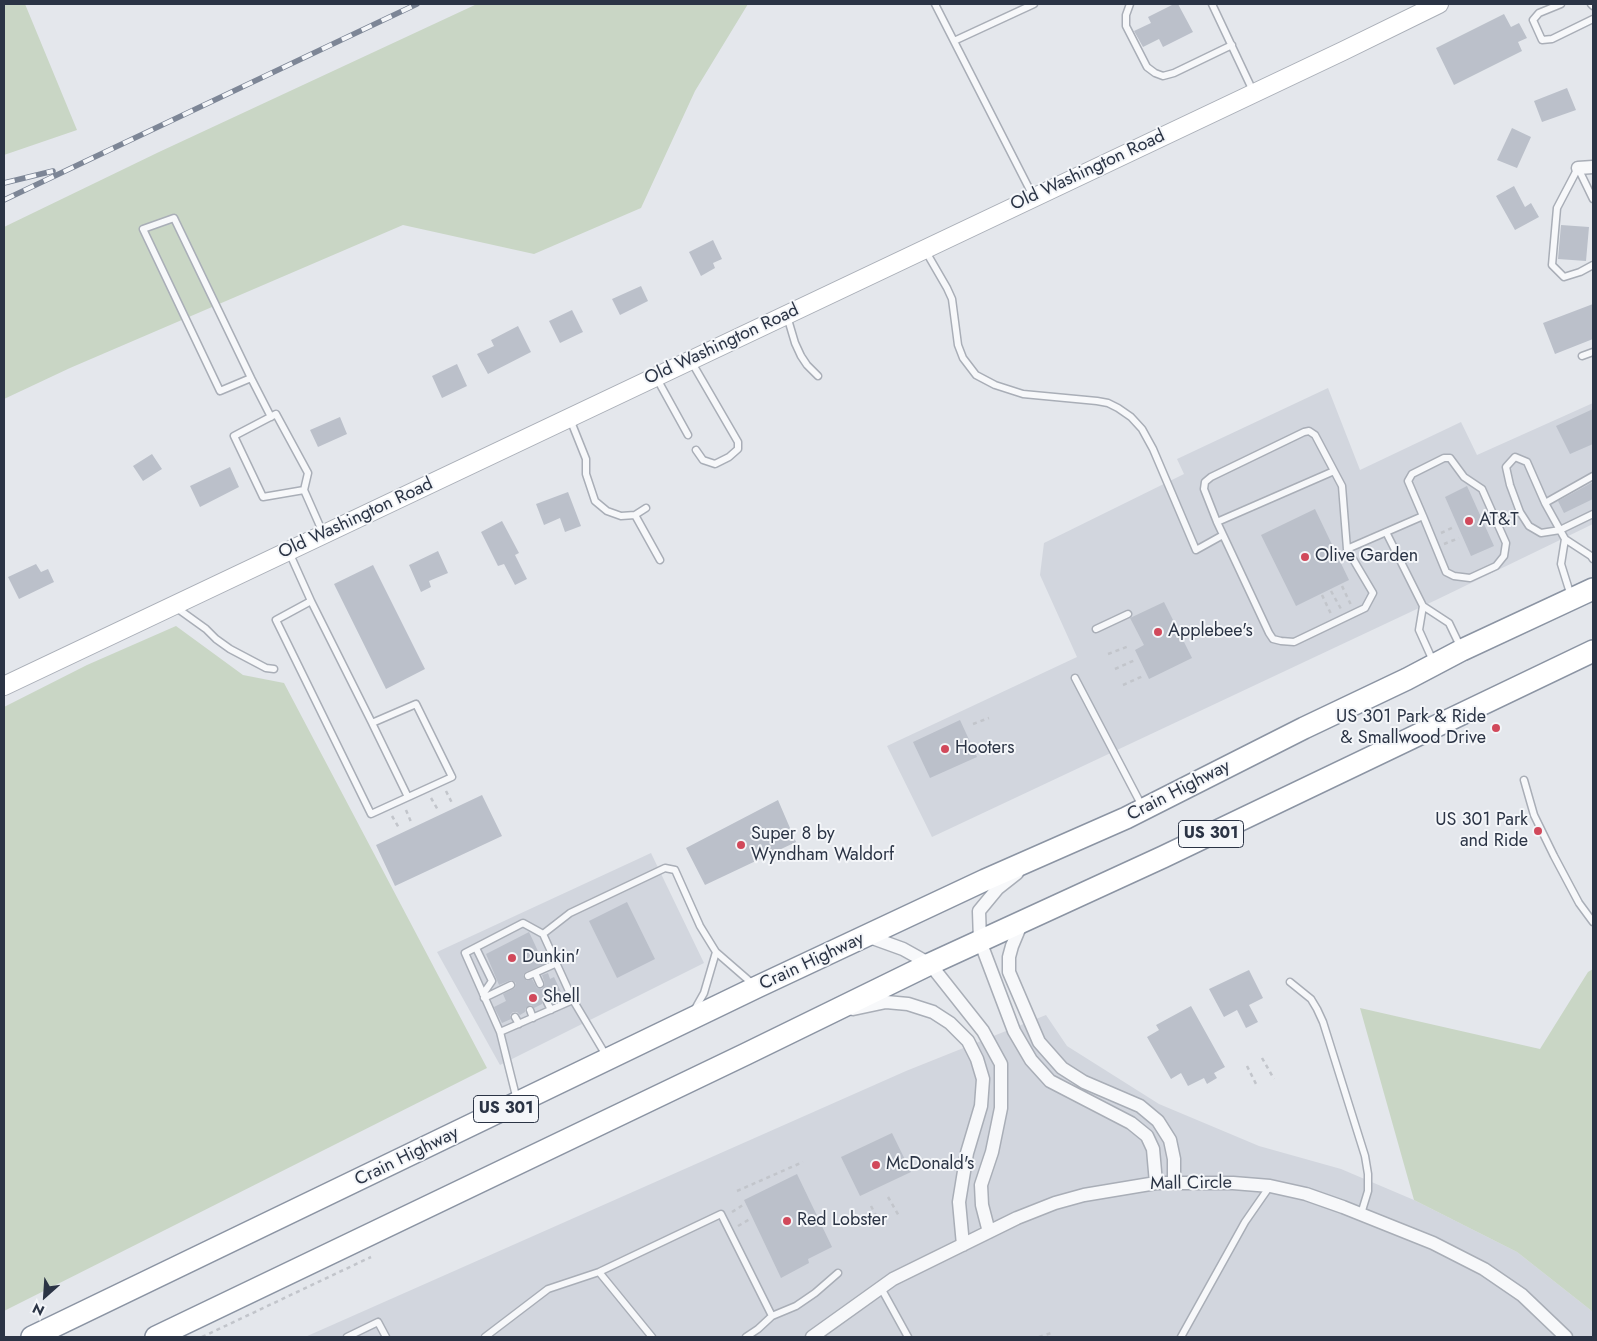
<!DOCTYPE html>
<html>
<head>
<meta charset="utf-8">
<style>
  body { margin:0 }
  #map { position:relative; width:1597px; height:1341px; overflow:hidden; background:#e4e7ec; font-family:Jost,sans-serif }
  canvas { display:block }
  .frame { position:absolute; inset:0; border:5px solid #2b3445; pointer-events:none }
  .north { position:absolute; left:20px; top:1271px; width:50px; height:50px; -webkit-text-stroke:4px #f4f6f9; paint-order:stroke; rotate:206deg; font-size:14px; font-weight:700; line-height:20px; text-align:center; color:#2b3445 }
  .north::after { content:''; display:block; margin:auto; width:18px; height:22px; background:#2b3445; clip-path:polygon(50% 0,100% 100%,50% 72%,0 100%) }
</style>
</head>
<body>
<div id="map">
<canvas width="1597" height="1341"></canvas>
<div class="frame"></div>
<div class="north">N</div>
</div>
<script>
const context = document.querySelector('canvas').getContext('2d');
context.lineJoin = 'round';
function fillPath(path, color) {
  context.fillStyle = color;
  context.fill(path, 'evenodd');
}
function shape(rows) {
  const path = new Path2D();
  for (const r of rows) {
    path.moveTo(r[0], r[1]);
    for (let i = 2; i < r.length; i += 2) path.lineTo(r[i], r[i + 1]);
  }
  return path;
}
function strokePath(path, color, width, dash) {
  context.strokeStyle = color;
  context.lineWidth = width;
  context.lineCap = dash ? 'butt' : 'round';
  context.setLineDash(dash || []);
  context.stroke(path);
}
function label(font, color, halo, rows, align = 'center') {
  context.font = font + ' Jost,sans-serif';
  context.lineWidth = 4;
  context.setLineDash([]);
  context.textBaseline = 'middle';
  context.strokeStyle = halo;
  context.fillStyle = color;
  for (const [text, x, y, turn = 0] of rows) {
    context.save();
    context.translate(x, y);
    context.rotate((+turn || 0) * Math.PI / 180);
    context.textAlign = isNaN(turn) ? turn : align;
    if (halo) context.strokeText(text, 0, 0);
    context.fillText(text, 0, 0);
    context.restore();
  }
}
const built = shape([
  [1328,388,1360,470,1461,422,1477,455,1593,403,1593,524,1436,600,932,837,887,746,1077,657,1040,575,1044,543,1184,474,1177,459],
  [651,853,704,963,500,1065,437,952],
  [1046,1015,1067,1046,1159,1104,1259,1146,1341,1169,1414,1200,1517,1252,1593,1312,1593,1337,305,1337,906,1071]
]);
const green = shape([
  [4,4,25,4,77,130,4,155],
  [477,4,748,4,695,91,641,208,534,254,403,225,70,368,4,399,4,227,159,152],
  [176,626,243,675,284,683,487,1068,4,1311,4,707,87,665],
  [1593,969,1593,1312,1517,1252,1414,1200,1360,1008,1540,1049,1588,972]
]);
const building = shape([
  [1174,4,1178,4,1193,32,1163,47,1159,39,1143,47,1134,31,1151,23,1148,17],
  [1504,14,1511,27,1519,23,1527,38,1518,42,1522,51,1454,85,1436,48],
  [1567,88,1576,110,1542,122,1534,101],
  [1512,128,1531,137,1517,168,1497,160],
  [1514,186,1525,207,1531,203,1539,217,1515,230,1496,196],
  [1561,225,1589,227,1586,261,1558,259],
  [713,240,722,259,713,263,715,268,701,276,689,252],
  [641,286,648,301,620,315,612,299],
  [1593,304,1593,339,1555,354,1543,323],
  [572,310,583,332,560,343,549,321],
  [518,326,531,352,488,374,477,354,494,346,491,340],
  [457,364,467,386,442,398,432,376],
  [1593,409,1593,444,1570,454,1556,426],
  [340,417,347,434,318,447,310,430],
  [152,454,162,469,143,481,133,466],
  [230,467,239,487,200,507,190,486],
  [1593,482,1593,499,1564,513,1558,501],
  [1467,486,1494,546,1471,556,1445,497],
  [568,492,581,526,565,532,560,518,544,525,536,504],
  [1315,509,1349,580,1296,606,1261,535],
  [502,521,519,553,515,555,527,579,515,585,504,564,498,566,481,532],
  [438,551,448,573,429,581,431,587,421,592,409,565],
  [36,564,41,572,48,569,54,582,19,599,8,577],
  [373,565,425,669,386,689,334,584],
  [1164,602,1192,658,1149,679,1135,650,1144,645,1130,618],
  [960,720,977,757,930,778,913,742],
  [482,795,502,836,395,886,376,845],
  [778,800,796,842,705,885,686,848],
  [627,902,655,959,617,978,589,921],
  [529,932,544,964,526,972,523,975,524,978,527,981,532,979,537,988,542,989,545,984,542,975,548,973,550,979,554,977,562,994,551,1000,545,997,543,1000,542,1004,534,1008,531,1005,528,1006,525,1009,525,1012,520,1015,517,1012,513,1012,510,1015,511,1019,502,1023,494,1007,506,1001,503,994,515,988,516,983,511,980,499,985,486,954],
  [1249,970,1263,998,1249,1005,1258,1022,1246,1028,1237,1010,1224,1017,1209,989],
  [1191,1006,1225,1067,1214,1073,1217,1078,1207,1084,1204,1078,1188,1086,1181,1073,1171,1079,1147,1037,1159,1030,1156,1025],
  [892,1133,911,1172,860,1196,841,1157],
  [797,1174,832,1247,808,1259,809,1263,781,1278,744,1200]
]);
const path = shape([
  [1441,533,1454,527],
  [1444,544,1459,538],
  [1342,586,1351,605],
  [1331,591,1341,609],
  [1322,595,1331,614],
  [1108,654,1129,646],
  [1115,669,1135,660],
  [1123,685,1143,676],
  [973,724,989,718],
  [988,754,1003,749],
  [446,791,452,803],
  [431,798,438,810],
  [406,810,411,822],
  [392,816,399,828],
  [565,956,579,952],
  [1262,1058,1274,1079],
  [1247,1066,1257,1086],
  [737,1191,803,1162],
  [888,1197,899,1216],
  [871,1206,881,1225],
  [732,1212,743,1205],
  [738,1226,750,1219],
  [202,1337,371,1257],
  [1039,1337,1051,1333]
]);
const service = shape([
  [935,4,1033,196],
  [1130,4,1126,15,1126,26,1147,67,1155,73,1163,76,1174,73,1232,45],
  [1212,4,1253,91],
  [1561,4,1539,13,1533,20,1542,40,1552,39,1593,19],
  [1591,4,1593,6],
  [954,41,1034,4],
  [1578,168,1557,208,1552,265,1564,277,1580,272,1593,265],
  [1578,168,1593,199],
  [925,250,947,288,952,299,958,345,963,358,976,375,995,385,1023,394,1097,401,1108,403,1118,408,1131,417,1142,429,1153,449,1196,550,1223,535],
  [787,316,795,343,801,356,807,365,818,376],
  [1582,356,1593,352],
  [691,361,738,442,738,449,729,457,715,464,703,460,696,450],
  [656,377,688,435],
  [251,378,220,391,143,229,174,218,251,378,271,417],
  [570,419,586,459,586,474,595,501,607,511,621,516,635,515,646,508],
  [1593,476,1545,503,1565,539,1591,556,1593,559],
  [304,490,263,497,234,436,276,414,308,473,304,490,323,533],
  [1545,503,1527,462,1515,457,1506,467,1510,485,1520,512,1529,526,1541,533,1560,530,1593,514],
  [635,515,660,560],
  [1217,522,1334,471],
  [1386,532,1423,606,1449,623,1461,648],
  [1565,539,1561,564,1571,596],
  [1347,549,1342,486,1315,435,1309,431,1304,432,1211,477,1205,482,1204,489,1217,522,1269,633,1273,639,1281,641,1294,642,1365,608,1373,593,1347,549,1423,516,1408,481,1412,474,1444,458,1450,458,1464,477,1482,489,1506,543,1504,556,1496,566,1470,578,1454,576,1446,572,1423,516],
  [289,552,311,601,276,620,371,814,452,777,416,704,372,723,311,601],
  [174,606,206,629,216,639,230,649,266,668,274,669],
  [1423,606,1419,630,1433,661],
  [1096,629,1128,614],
  [1075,678,1142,806],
  [372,723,408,797],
  [1524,780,1534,815,1554,856,1579,903,1593,922],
  [476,948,492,981,483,994],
  [535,973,540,984],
  [528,976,557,963],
  [1290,982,1311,999,1317,1009,1323,1022,1365,1156,1368,1174,1368,1191,1361,1214],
  [484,998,511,985],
  [573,1000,543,934,570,913,665,868,675,870,700,926,716,952,754,985],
  [547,1002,551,1010],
  [695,1009,704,993,716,952],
  [530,1010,533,1018],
  [515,1017,519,1024],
  [500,1032,465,953,523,923,543,934],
  [517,1100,500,1032,573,1000,607,1057],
  [599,1272,652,1337],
  [881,1288,908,1337],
  [772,1316,796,1306,815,1293,838,1273],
  [347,1337,378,1322,386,1337],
  [485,1337,548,1289,599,1272,721,1214,772,1316,758,1329,746,1337],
  [1181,1337,1245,1222,1270,1186]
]);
const minor = shape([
  [1578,168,1593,167],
  [1017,873,998,888,979,911,980,941,1014,1031,1031,1060,1050,1081,1131,1123,1147,1136,1153,1149,1156,1183],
  [1022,922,1012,946,1009,957,1009,972,1039,1042,1062,1068,1084,1082,1140,1106,1158,1121,1170,1140,1174,1159,1174,1183],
  [867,936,903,949,930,964,983,1031,1001,1064,1001,1108,992,1152,981,1185,982,1205,989,1232],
  [853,1009,886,1002,908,1004,933,1012,950,1023,968,1041,977,1059,983,1079,981,1106,967,1153,959,1202,963,1245],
  [812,1337,893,1279,1017,1218,1055,1203,1084,1195,1156,1183,1233,1183,1270,1186,1306,1194,1343,1207,1433,1243,1484,1269,1522,1295,1566,1337]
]);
const secondary = shape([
  [4,686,1343,51,1439,4]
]);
const trunk = shape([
  [32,1337,757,987,985,880,1126,818,1304,728,1407,679,1462,650,1593,589],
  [156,1337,746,1054,930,964,1163,857,1593,651]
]);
const rail = shape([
  [4,183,53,171],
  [4,200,417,4]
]);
const markers = [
  [1469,521,5,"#d1495b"],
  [1305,557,5,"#d1495b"],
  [1158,632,5,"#d1495b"],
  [1496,728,5,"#d1495b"],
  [945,749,5,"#d1495b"],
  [1538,831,5,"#d1495b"],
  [741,845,5,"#d1495b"],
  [512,958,5,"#d1495b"],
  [533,998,5,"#d1495b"],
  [876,1165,5,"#d1495b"],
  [787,1221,5,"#d1495b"]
];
const shields = [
  [1211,834,65],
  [506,1109,65]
];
const shieldNames = [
  ["US 301",1211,834],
  ["US 301",506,1109]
];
const streetNames = [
  ["Old Washington Road",1088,171,-25],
  ["Old Washington Road",722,345,-25],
  ["Old Washington Road",356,519,-25],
  ["Crain Highway",1179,791,-27],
  ["Crain Highway",812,962,-25],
  ["Crain Highway",407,1157,-26],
  ["Mall Circle",1191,1184,-1]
];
const poiNames = [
  ["AT&T",1479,521],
  ["Olive Garden",1315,557],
  ["Applebee's",1168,632],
  ["US 301 Park & Ride",1486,718,"right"],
  ["& Smallwood Drive",1486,739,"right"],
  ["Hooters",955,749],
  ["US 301 Park",1528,821,"right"],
  ["and Ride",1528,842,"right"],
  ["Super 8 by",751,835],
  ["Wyndham Waldorf",751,856],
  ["Dunkin'",522,958],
  ["Shell",543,998],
  ["McDonald's",886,1165],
  ["Red Lobster",797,1221]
];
fillPath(built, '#d2d6de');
fillPath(green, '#c9d6c5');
fillPath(building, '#bbc0ca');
strokePath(service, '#a9aeb7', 9);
strokePath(minor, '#a9aeb7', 15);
strokePath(secondary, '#a9aeb7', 20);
strokePath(trunk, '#8b94a3', 24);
strokePath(path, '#c2c5cb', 2.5, [4, 4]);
strokePath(service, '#f7f8fa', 6);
strokePath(minor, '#f7f8fa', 12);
strokePath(secondary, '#fff', 18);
strokePath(trunk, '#fff', 21);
strokePath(rail, '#7d8696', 5.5);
strokePath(rail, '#f4f6f9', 4, [11]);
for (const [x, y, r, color] of markers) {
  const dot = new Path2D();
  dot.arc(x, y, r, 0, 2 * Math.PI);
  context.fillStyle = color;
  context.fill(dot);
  strokePath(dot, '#f4f6f9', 2);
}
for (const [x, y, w] of shields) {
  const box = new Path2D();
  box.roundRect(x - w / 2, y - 13.5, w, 27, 4);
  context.fillStyle = '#f4f6f9';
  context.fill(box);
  strokePath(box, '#2b3445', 1);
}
label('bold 16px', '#2b3445', null, shieldNames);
label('18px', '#2b3445', '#f4f6f9', streetNames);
label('18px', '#2b3445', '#f4f6f9', poiNames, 'left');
</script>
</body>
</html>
